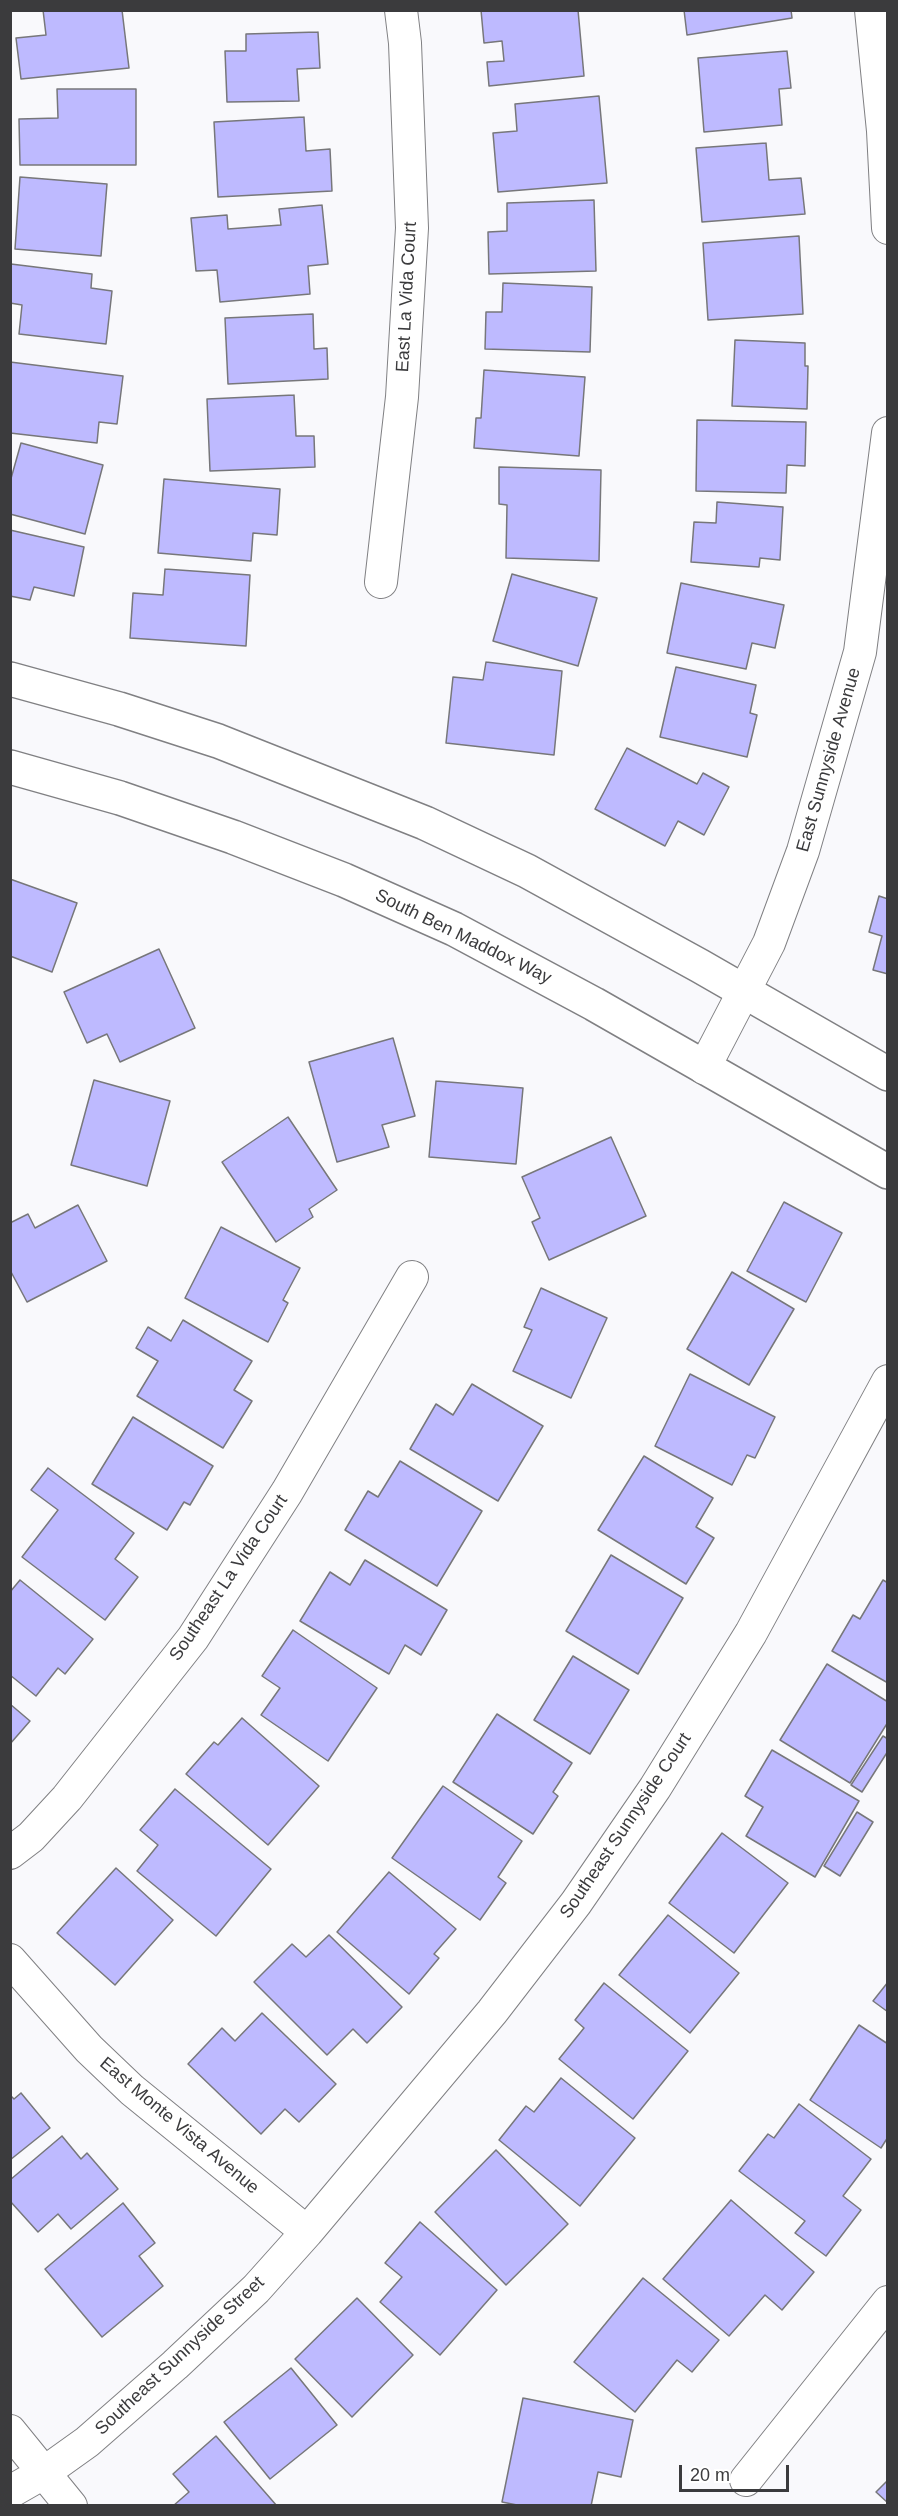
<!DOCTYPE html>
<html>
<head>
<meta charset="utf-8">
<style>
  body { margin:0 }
  #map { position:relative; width:898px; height:2516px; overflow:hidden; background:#f9f9fc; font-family:Helvetica,sans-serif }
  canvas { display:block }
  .frame { position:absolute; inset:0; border:12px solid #3b3b3d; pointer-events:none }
  .scale { position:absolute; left:679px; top:2465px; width:110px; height:27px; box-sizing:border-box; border:3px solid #3b3b3d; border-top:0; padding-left:8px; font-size:18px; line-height:21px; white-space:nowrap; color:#3b3b3d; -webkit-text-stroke:4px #fff; paint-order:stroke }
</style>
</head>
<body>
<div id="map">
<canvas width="898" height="2516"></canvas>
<div class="frame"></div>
<div class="scale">20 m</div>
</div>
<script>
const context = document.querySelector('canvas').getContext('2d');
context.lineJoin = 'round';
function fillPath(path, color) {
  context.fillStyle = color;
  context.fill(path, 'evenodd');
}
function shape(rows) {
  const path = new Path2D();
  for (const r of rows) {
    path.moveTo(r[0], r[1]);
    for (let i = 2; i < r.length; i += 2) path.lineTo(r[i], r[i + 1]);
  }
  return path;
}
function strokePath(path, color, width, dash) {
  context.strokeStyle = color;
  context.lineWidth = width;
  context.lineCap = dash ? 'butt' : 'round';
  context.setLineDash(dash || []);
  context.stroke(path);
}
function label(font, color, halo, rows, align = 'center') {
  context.font = font + ' Helvetica,sans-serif';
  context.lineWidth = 5;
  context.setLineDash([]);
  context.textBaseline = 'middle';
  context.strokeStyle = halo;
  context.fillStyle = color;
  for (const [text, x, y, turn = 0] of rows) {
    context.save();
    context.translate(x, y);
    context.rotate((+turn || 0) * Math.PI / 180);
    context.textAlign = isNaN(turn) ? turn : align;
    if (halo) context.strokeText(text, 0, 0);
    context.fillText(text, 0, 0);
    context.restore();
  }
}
const building = shape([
  [43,10,122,10,129,68,21,79,16,38,46,35,43,10],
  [481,10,578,10,584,76,489,86,487,62,504,61,502,41,484,43,481,10],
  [684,10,791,10,792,18,687,35,684,10],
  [318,32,320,68,297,69,299,101,227,102,225,51,246,51,246,34,318,32],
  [787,51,791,88,779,89,782,125,704,132,698,58,787,51],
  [57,89,136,89,136,165,20,165,19,119,58,118,57,89],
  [599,96,607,183,498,192,493,133,517,131,515,104,599,96],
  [304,117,306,151,330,149,332,191,218,197,214,122,304,117],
  [766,143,769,180,801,178,805,214,702,222,696,148,766,143],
  [20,177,107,184,101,256,15,249,20,177],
  [594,200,596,271,489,274,488,232,507,231,507,203,594,200],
  [322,205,328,264,308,266,310,294,220,302,217,270,196,271,191,218,227,215,228,229,281,225,279,209,322,205],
  [799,236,803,314,708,320,703,243,799,236],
  [11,264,92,274,91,288,112,291,106,344,19,334,22,305,10,303,11,264],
  [503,283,592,287,590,352,485,349,486,312,502,312,503,283],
  [313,314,314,349,327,348,328,379,228,384,225,318,313,314],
  [735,340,805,343,805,366,808,366,807,409,732,406,735,340],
  [10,362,123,376,117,424,99,422,97,443,10,433,10,362],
  [484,370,585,377,579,456,474,448,476,418,481,418,484,370],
  [294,395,296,436,314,436,315,467,210,471,207,399,294,395],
  [697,420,806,422,805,466,787,465,786,493,696,491,697,420],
  [21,443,103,465,85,534,10,514,10,482,21,443],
  [499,467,601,470,599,561,506,558,507,505,499,504,499,467],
  [164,479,280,489,277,535,253,533,251,561,158,553,164,479],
  [717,502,783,507,780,560,760,558,759,567,691,562,694,522,716,523,717,502],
  [10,530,84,547,74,596,34,587,30,600,10,596,10,530],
  [165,569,250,575,246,646,130,638,133,593,163,595,165,569],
  [512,574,597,598,578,666,493,641,512,574],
  [681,583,784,605,775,648,752,643,746,669,667,653,681,583],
  [486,662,562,671,554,755,446,743,453,677,483,680,486,662],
  [676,667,756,685,750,713,757,715,747,757,660,737,676,667],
  [627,748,697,784,703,773,729,787,704,835,678,821,665,846,595,809,627,748],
  [10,879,77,903,52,972,10,956,10,879],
  [879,896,888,899,888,974,873,970,882,936,869,932,879,896],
  [159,949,195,1028,120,1062,107,1034,87,1043,64,992,159,949],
  [393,1038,415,1116,382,1125,389,1147,337,1162,309,1062,393,1038],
  [94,1080,170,1101,147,1186,71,1165,94,1080],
  [436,1081,523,1088,516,1164,429,1157,436,1081],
  [288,1117,337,1190,309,1209,313,1217,276,1242,222,1162,288,1117],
  [611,1137,646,1216,549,1260,532,1222,540,1218,522,1177,611,1137],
  [784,1202,842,1233,806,1302,747,1271,784,1202],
  [78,1205,107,1261,27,1302,10,1270,10,1223,28,1214,35,1228,78,1205],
  [221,1227,300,1268,283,1300,288,1303,268,1342,185,1298,221,1227],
  [732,1272,794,1309,749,1385,687,1349,732,1272],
  [541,1288,607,1318,571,1398,513,1371,532,1330,524,1327,541,1288],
  [183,1320,252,1361,234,1390,252,1401,223,1448,137,1396,158,1361,136,1348,148,1327,171,1341,183,1320],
  [690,1374,775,1417,755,1458,747,1455,732,1485,655,1446,690,1374],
  [472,1384,543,1426,498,1501,410,1449,436,1404,453,1415,472,1384],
  [133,1417,213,1466,190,1505,184,1502,167,1530,92,1484,133,1417],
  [644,1456,713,1498,696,1527,714,1538,686,1584,598,1530,644,1456],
  [400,1461,482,1511,437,1586,345,1530,368,1491,378,1497,400,1461],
  [48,1468,134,1533,115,1559,138,1577,105,1620,22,1557,58,1510,31,1490,48,1468],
  [611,1555,683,1598,638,1674,566,1631,611,1555],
  [365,1560,447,1610,421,1655,405,1645,389,1674,300,1621,330,1572,350,1585,365,1560],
  [20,1580,93,1639,65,1674,58,1668,36,1696,10,1675,10,1592,20,1580],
  [883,1580,888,1583,888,1683,832,1651,853,1615,860,1619,883,1580],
  [293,1630,377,1688,328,1761,261,1715,280,1688,262,1676,293,1630],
  [573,1656,629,1690,590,1754,534,1720,573,1656],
  [827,1664,888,1702,888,1722,850,1783,780,1740,827,1664],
  [10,1704,30,1721,10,1744,10,1704],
  [497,1714,572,1763,553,1792,558,1796,533,1834,453,1782,497,1714],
  [242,1718,319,1786,268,1845,186,1774,214,1742,218,1745,242,1718],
  [883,1736,888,1739,888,1751,862,1792,851,1785,883,1736],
  [772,1750,859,1801,815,1877,746,1836,763,1807,745,1796,772,1750],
  [443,1786,522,1841,498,1877,506,1883,480,1920,392,1858,443,1786],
  [175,1789,271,1869,216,1936,137,1871,158,1845,140,1830,175,1789],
  [857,1812,873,1822,840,1876,824,1866,857,1812],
  [722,1833,788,1883,734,1953,669,1903,722,1833],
  [116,1868,173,1920,115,1985,57,1933,116,1868],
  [389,1872,456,1929,434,1954,439,1958,409,1994,337,1932,389,1872],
  [668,1915,739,1973,690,2033,619,1975,668,1915],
  [329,1935,402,2007,367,2043,353,2029,327,2055,254,1982,292,1944,306,1957,329,1935],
  [888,1982,888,2012,873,2001,888,1982],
  [604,1983,688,2051,633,2119,559,2059,584,2028,575,2020,604,1983],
  [262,2013,336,2084,299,2122,285,2109,261,2134,188,2064,222,2028,235,2041,262,2013],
  [859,2025,888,2044,888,2137,881,2148,810,2100,859,2025],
  [561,2078,635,2138,580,2206,499,2140,526,2106,534,2112,561,2078],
  [21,2093,50,2128,10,2160,10,2095,14,2099,21,2093],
  [799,2104,871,2159,843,2196,861,2210,826,2256,795,2233,805,2221,739,2171,768,2134,774,2138,799,2104],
  [62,2136,81,2159,87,2153,118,2189,71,2229,58,2214,38,2232,10,2201,10,2180,62,2136],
  [496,2150,568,2224,506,2285,435,2212,496,2150],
  [731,2200,814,2272,782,2310,765,2295,729,2336,663,2279,731,2200],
  [123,2203,155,2243,139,2256,163,2286,102,2337,45,2269,123,2203],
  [420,2222,497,2290,440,2355,380,2302,402,2277,385,2263,420,2222],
  [643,2278,719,2340,692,2372,677,2360,635,2412,574,2362,643,2278],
  [357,2298,413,2355,352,2417,295,2359,357,2298],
  [291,2368,337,2425,270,2479,224,2422,291,2368],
  [523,2398,633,2420,621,2477,598,2472,591,2506,522,2506,502,2502,523,2398],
  [216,2436,277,2506,173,2506,189,2492,173,2474,216,2436],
  [888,2480,888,2503,876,2492,888,2480]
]);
const minor = shape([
  [871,10,883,131,888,228],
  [381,582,402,397,412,228,405,43,401,10],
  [704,1068,769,943,803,851,860,652,888,433],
  [10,1853,31,1837,67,1798,193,1638,287,1492,412,1277],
  [10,1960,89,2049,132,2090,307,2232],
  [10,2431,71,2506],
  [746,2480,888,2302],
  [10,2492,45,2472,87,2442,175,2365,256,2289,307,2232,492,2012,576,1903,655,1788,751,1633,888,1381]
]);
const secondary = shape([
  [10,679,119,709,218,741,425,823,527,871,700,966,888,1074],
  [10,767,120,798,233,837,344,880,454,929,594,1004,888,1172]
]);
const streetNames = [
  ["East La Vida Court",407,297,-87],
  ["East Sunnyside Avenue",829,760,-74],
  ["South Ben Maddox Way",463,937,26],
  ["Southeast La Vida Court",229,1578,-56],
  ["Southeast Sunnyside Court",626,1826,-56],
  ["East Monte Vista Avenue",179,2126,40],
  ["Southeast Sunnyside Street",180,2356,-43]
];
fillPath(building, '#bebaff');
strokePath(building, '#77777a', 1.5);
strokePath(minor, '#808083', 34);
strokePath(secondary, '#808083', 36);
strokePath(minor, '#fff', 32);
strokePath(secondary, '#fff', 33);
label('18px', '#3b3b3d', '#fff', streetNames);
</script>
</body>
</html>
